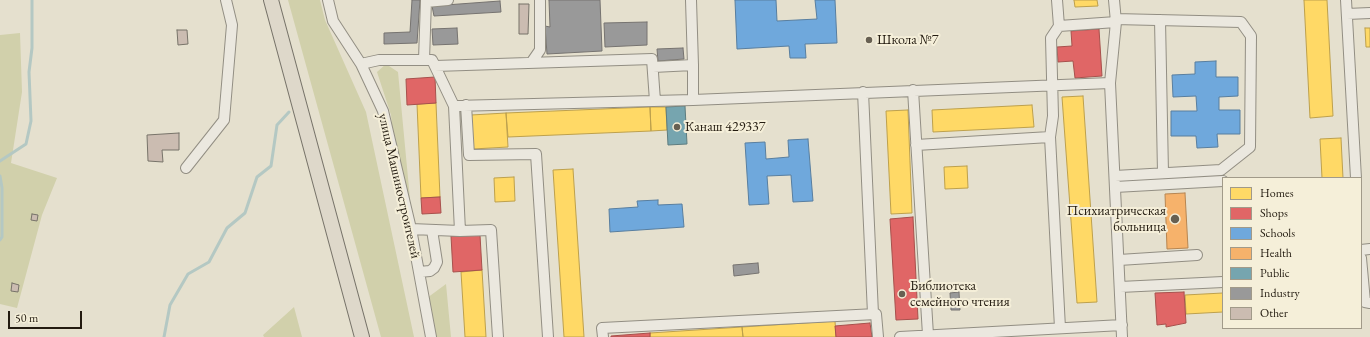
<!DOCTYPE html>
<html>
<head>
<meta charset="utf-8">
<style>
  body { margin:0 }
  #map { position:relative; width:1370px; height:337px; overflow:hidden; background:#e5e0ce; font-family:"EB Garamond",serif }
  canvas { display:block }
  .legend { position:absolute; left:1222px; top:177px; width:140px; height:152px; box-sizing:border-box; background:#f5efd9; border:1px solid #a19a89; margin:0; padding:5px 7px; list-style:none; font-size:12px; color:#231b10 }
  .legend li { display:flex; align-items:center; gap:8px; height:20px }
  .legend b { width:20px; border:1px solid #a19a89 }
  .scale { position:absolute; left:8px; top:311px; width:74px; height:18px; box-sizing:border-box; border:2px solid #231b10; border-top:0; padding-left:5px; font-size:12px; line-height:14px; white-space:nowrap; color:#231b10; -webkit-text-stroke:3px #f5efd9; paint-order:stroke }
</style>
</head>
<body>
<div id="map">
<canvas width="1370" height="337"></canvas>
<ul class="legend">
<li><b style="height:11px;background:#ffd966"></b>Homes</li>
<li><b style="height:11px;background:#e06666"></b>Shops</li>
<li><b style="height:11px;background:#6fa8dc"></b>Schools</li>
<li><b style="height:11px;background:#f6b26b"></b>Health</li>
<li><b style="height:11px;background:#76a5af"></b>Public</li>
<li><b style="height:11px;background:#999"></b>Industry</li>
<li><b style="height:11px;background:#cbbcb1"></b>Other</li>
</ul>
<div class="scale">50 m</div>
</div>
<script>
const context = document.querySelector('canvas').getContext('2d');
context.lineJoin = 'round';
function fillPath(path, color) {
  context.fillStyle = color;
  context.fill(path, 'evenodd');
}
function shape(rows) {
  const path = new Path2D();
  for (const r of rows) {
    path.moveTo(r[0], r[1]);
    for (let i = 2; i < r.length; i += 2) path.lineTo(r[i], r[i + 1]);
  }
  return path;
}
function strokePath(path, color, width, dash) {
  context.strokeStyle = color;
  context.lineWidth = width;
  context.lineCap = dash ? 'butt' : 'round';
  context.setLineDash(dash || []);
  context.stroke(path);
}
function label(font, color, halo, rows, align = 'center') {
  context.font = font + ' "EB Garamond",serif';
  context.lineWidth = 4;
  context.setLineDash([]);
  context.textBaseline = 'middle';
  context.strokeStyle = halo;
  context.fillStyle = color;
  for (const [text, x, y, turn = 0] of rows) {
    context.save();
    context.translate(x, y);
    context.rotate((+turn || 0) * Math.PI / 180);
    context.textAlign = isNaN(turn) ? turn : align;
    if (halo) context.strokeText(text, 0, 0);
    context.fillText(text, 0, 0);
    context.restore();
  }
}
const green = shape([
  [288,0,320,0,325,20,366,112,414,337,381,337],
  [20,33,22,92,11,163,57,178,42,215,17,308,0,304,0,35],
  [386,64,398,72,410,199,406,197,394,144,391,115,377,72],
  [446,284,451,337,436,337,427,298],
  [294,307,302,337,264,337,263,335]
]);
const homes = shape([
  [1074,0,1097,0,1098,6,1075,7,1074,0],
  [1304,0,1327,0,1333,116,1310,118,1304,0],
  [1365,28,1370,28,1370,47,1366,47,1365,28],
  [1083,96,1097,302,1077,303,1062,97,1083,96],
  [436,103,440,197,421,198,417,104,436,103],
  [1032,105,1034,127,933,132,932,110,1032,105],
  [650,107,651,131,508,137,506,113,650,107],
  [650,107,666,107,667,130,651,131,650,107],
  [908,110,912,213,891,214,886,111,908,110],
  [506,113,508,147,473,149,471,115,506,113],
  [1341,138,1343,178,1322,178,1320,139,1341,138],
  [967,166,968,188,945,189,944,167,967,166],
  [573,169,584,337,564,337,553,170,573,169],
  [514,177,515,201,495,202,494,178,514,177],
  [482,270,486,337,465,337,461,272,482,270],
  [1223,293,1223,312,1186,314,1185,295,1223,293],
  [835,321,836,337,743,337,742,327,835,321],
  [742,327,743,337,650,337,650,333,742,327]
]);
const shops = shape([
  [1099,29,1102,76,1075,78,1073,61,1058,62,1057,47,1072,46,1071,31,1099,29],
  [435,77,436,103,407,105,406,79,435,77],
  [440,197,441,213,422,214,421,198,440,197],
  [913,217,918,319,896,320,890,219,913,217],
  [480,235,482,270,453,272,451,236,480,235],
  [1184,292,1186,323,1166,327,1166,324,1157,325,1155,293,1184,292],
  [870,323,872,337,836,337,835,326,870,323],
  [650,333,650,337,611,337,611,336,650,333]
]);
const schools = shape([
  [735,0,776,0,777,21,817,19,815,0,835,0,837,43,805,44,806,58,790,58,789,46,737,49,735,0],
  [1216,61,1216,77,1238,77,1238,96,1219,97,1219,110,1240,110,1240,134,1217,134,1218,147,1197,148,1196,136,1171,136,1171,111,1197,111,1196,96,1173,97,1172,75,1195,74,1195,62,1216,61],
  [808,139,813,201,793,202,791,175,767,176,769,204,749,205,745,143,765,142,766,159,789,157,788,140,808,139],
  [658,200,658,205,682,204,684,227,610,232,609,209,638,207,637,201,658,200]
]);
const health = shape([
  [1185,193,1188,248,1167,249,1165,194,1185,193]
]);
const public = shape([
  [685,106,687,144,668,145,666,107,685,106]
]);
const industry = shape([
  [412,0,420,0,417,43,384,44,384,33,410,32,412,0],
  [549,0,600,0,602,51,547,54,545,26,550,27,549,0],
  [500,1,501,12,434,16,432,6,500,1],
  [647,22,647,45,605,47,604,23,647,22],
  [457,28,458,44,433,45,432,29,457,28],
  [683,48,684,59,658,61,657,49,683,48],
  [758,263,759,273,734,276,733,265,758,263],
  [959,292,960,310,951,310,950,293,959,292]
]);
const stream = shape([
  [0,161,26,144,31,121,29,72,32,48,32,0],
  [0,176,2,188,2,237,0,240],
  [164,337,170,305,188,274,209,262,227,228,245,213,257,177,271,166,277,125,289,112]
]);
const building = shape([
  [519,4,529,4,528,34,519,34,519,4],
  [177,30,187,30,188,44,178,45,177,30],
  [179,133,179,150,162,150,163,162,148,161,147,135,179,133],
  [32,214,38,215,37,221,31,220,32,214],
  [12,283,19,285,18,292,11,291,12,283]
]);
const minor = shape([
  [328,0,333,21,361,64,383,111,411,229,431,337],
  [1057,0,1059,26,1116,22],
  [1114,0,1116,22,1110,83,1122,337],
  [1346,0,1356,178],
  [426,2,448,0],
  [1347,14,1370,13],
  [1160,20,1163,173],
  [1059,26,1051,38,1053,116,1050,137,1060,328],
  [424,60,426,0],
  [531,63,540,50,540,1],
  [361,64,379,60,432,60,454,106,693,100,1110,83],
  [435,66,652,59,655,101],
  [653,67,693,65,691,0],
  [913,90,928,335],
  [863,92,873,314],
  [693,100,693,65],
  [466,105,469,155,536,154,548,337],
  [454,106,460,231],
  [916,145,1050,137],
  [186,168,224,120,232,25,226,0],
  [1115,176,1221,170,1250,147,1251,36,1241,22,1115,19],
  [1115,187,1223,181],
  [411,229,460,231,491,230,498,337],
  [1361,250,1370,249],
  [1361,258,1365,302,1370,303],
  [1119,260,1197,255],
  [419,272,430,271,434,268,437,262,432,230],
  [1120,287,1223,282],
  [603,337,602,328,876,314,878,337],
  [900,337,1122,325]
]);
const highway = shape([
  [271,0,362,337]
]);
const markers = [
  [869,40,4,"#676052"],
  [677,127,4,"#676052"],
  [1175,219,5,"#676052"],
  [902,294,4,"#676052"]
];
const poiNames = [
  ["Школа №7",877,40],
  ["Канаш 429337",685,127],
  ["Психиатрическая",1166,211,"right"],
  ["больница",1166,227,"right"],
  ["Библиотека",910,286],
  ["семейного чтения",910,302]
];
const streetNames = [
  ["улица Машиностроителей",399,186,77]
];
fillPath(green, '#d1d0ab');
fillPath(homes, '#ffd966');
strokePath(homes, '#bda04c', 1);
fillPath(shops, '#e06666');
strokePath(shops, '#a7504c', 1);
fillPath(schools, '#6fa8dc');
strokePath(schools, '#587e9f', 1);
fillPath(health, '#f6b26b');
strokePath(health, '#b78550', 1);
fillPath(public, '#76a5af');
strokePath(public, '#5d7c7f', 1);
fillPath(industry, '#999');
strokePath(industry, '#767370', 1);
strokePath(stream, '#b4c8c3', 3);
fillPath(building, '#cbbcb1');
strokePath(building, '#777369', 1);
strokePath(minor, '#928e83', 12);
strokePath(highway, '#777369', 16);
strokePath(minor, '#ebe8df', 10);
strokePath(highway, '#ded8ca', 14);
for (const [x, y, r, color] of markers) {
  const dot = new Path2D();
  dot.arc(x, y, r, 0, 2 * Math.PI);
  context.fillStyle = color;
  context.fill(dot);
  strokePath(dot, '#f5efd9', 1.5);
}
label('14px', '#231b10', '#f5efd9', poiNames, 'left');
label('14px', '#231b10', '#f5efd9', streetNames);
</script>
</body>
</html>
